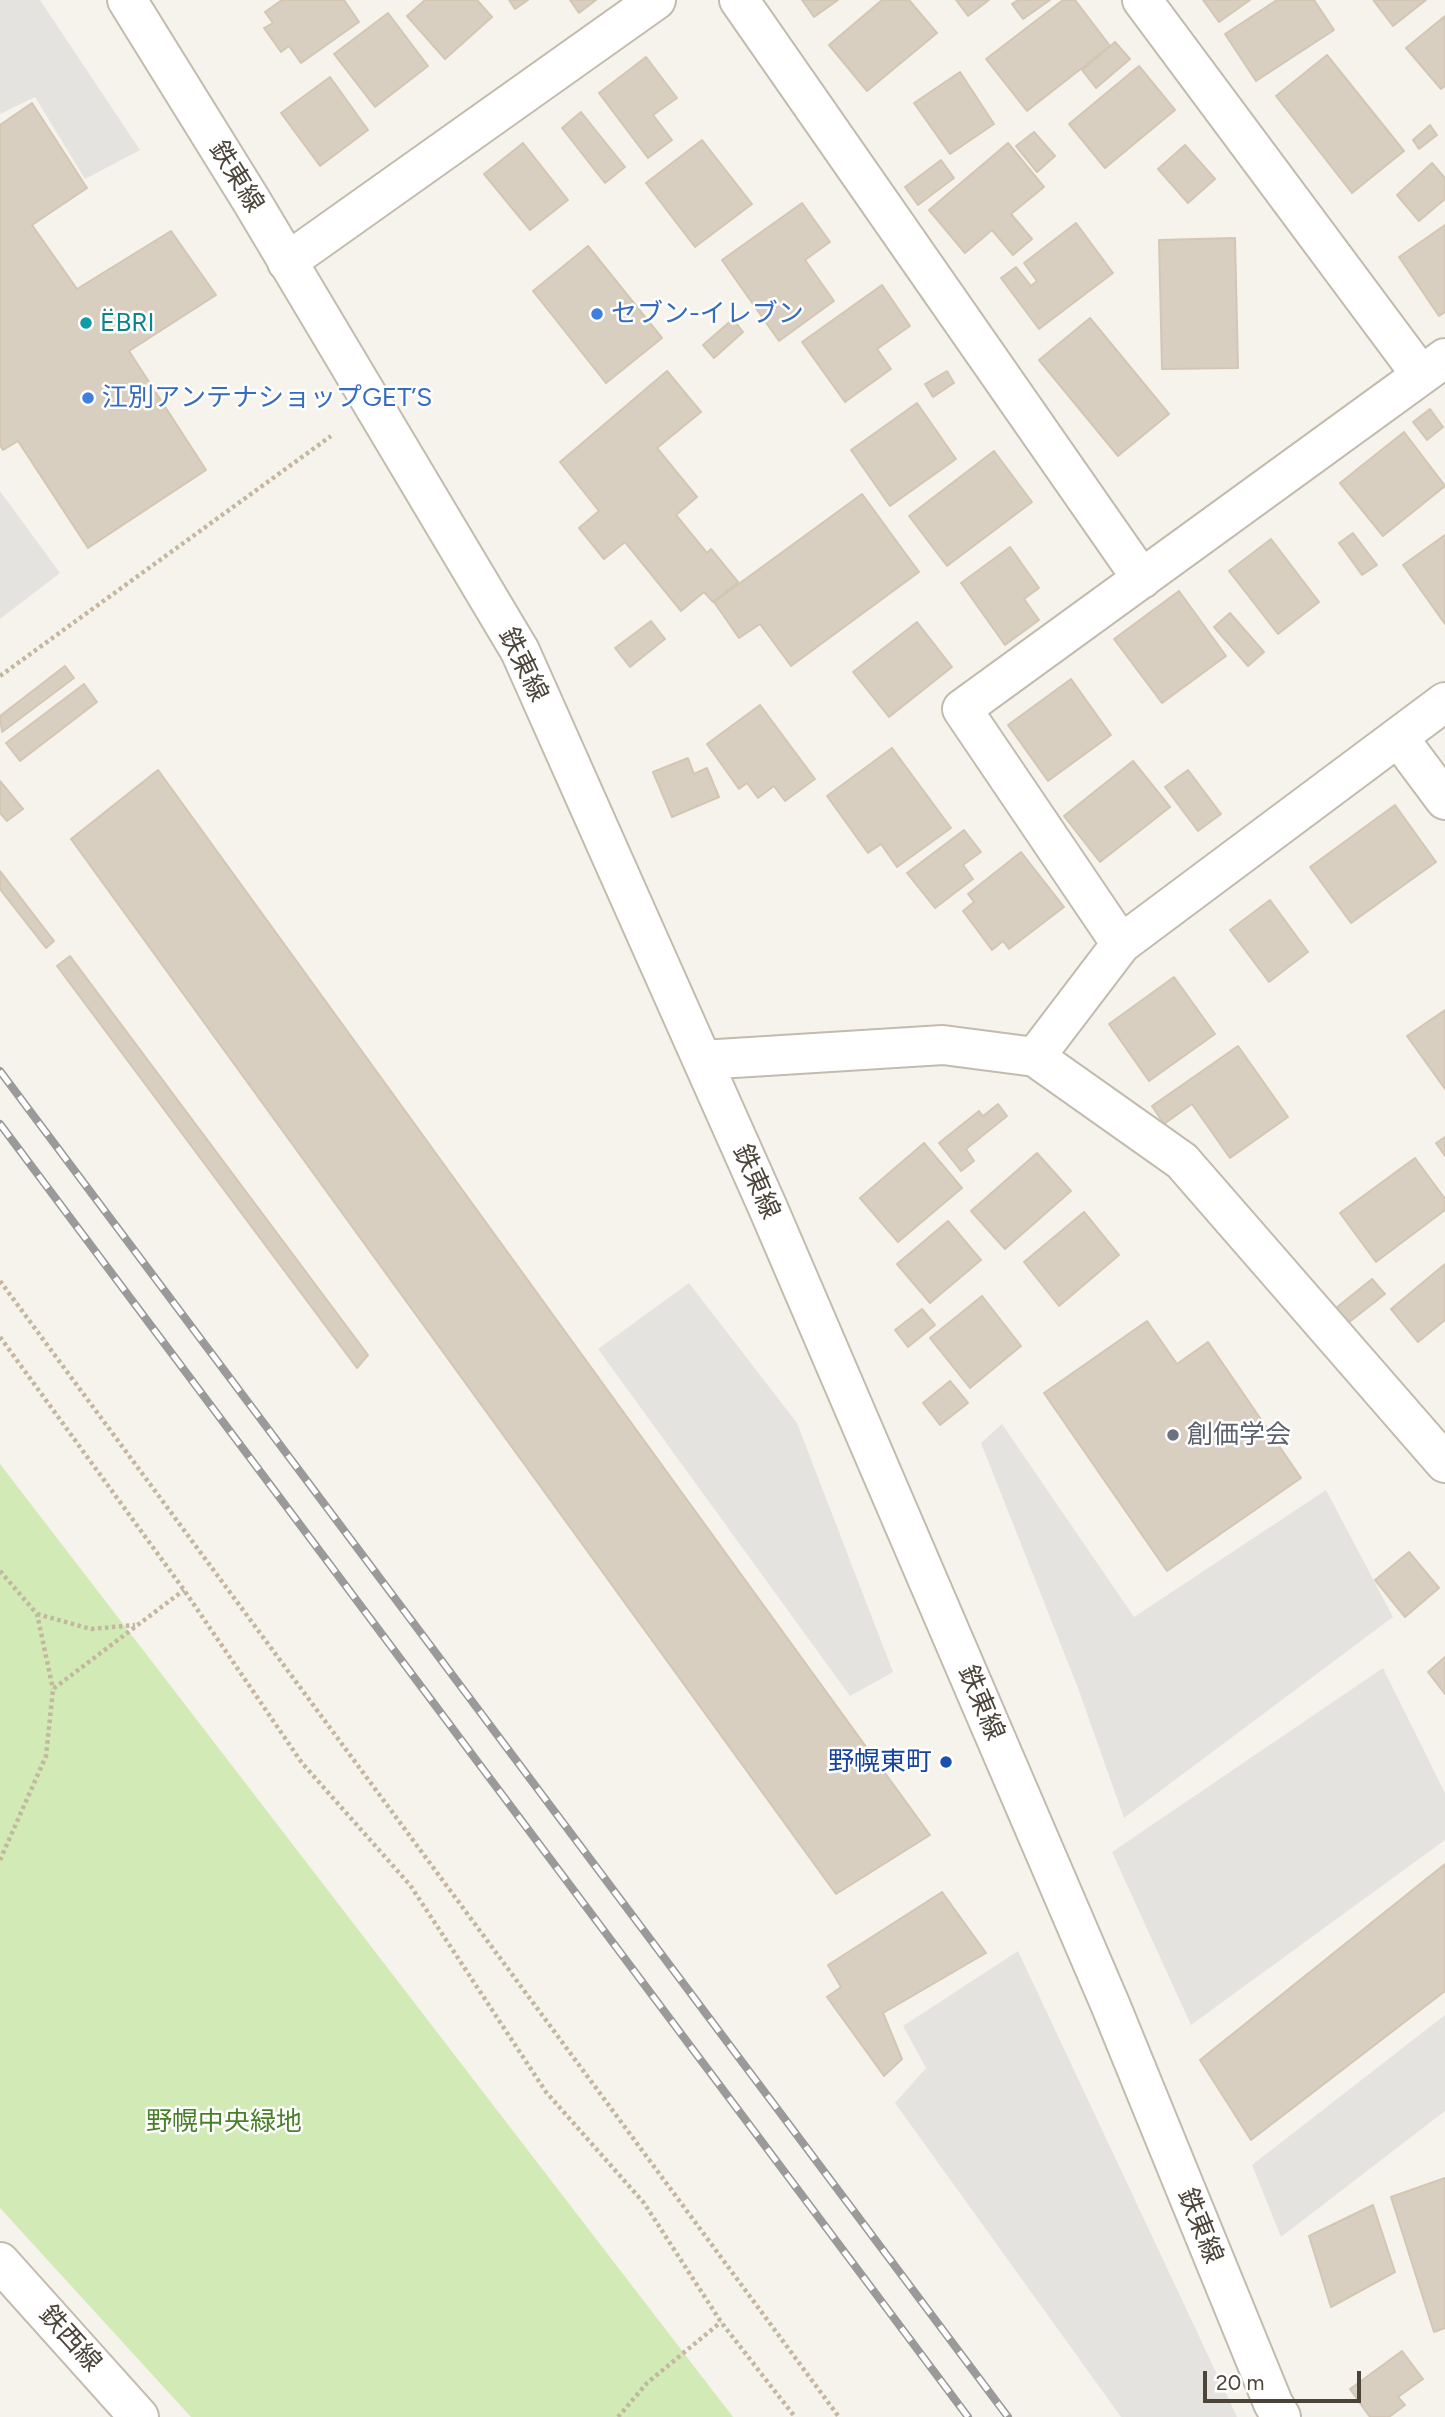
<!DOCTYPE html>
<html>
<head>
<meta charset="utf-8">
<style>
  body { margin:0 }
  #map { position:relative; width:1445px; height:2417px; overflow:hidden; background:#f6f3ec; font-family:Figtree,sans-serif }
  canvas { display:block }
  .scale { position:absolute; left:1203px; top:2371px; width:158px; height:32px; box-sizing:border-box; border:4px solid #4b4439; border-top:0; padding-left:9px; font-size:21px; line-height:24px; white-space:nowrap; color:#4b4439; -webkit-text-stroke:5px #fff; paint-order:stroke }
</style>
</head>
<body>
<div id="map">
<canvas width="1445" height="2417"></canvas>
<div class="scale">20 m</div>
</div>
<script>
const context = document.querySelector('canvas').getContext('2d');
context.lineJoin = 'round';
function fillPath(path, color) {
  context.fillStyle = color;
  context.fill(path, 'evenodd');
}
function shape(rows) {
  const path = new Path2D();
  for (const r of rows) {
    path.moveTo(r[0], r[1]);
    for (let i = 2; i < r.length; i += 2) path.lineTo(r[i], r[i + 1]);
  }
  return path;
}
function strokePath(path, color, width, dash) {
  context.strokeStyle = color;
  context.lineWidth = width;
  context.lineCap = dash ? 'butt' : 'round';
  context.setLineDash(dash || []);
  context.stroke(path);
}
function label(font, color, halo, rows, align = 'center') {
  context.font = font + ' Figtree,"Noto Sans JP",sans-serif';
  context.lineWidth = 5;
  context.setLineDash([]);
  context.textBaseline = 'middle';
  context.strokeStyle = halo;
  context.fillStyle = color;
  for (const [text, x, y, turn = 0] of rows) {
    context.save();
    context.translate(x, y);
    context.rotate((+turn || 0) * Math.PI / 180);
    context.textAlign = isNaN(turn) ? turn : align;
    if (halo) context.strokeText(text, 0, 0);
    context.fillText(text, 0, 0);
    context.restore();
  }
}
const green = shape([
  [0,1464,733,2417,191,2417,0,2208]
]);
const parking = shape([
  [0,0,40,0,140,150,85,179,35,97,0,114],
  [0,491,60,573,0,619],
  [689,1283,797,1423,893,1672,850,1696,598,1349],
  [1002,1424,1134,1617,1326,1490,1393,1617,1124,1818,1078,1688,981,1443],
  [1383,1668,1445,1793,1445,1840,1191,2025,1112,1852],
  [1018,1951,1237,2417,1121,2417,895,2103,926,2068,903,2026],
  [1445,2015,1445,2111,1281,2237,1252,2165]
]);
const building = shape([
  [282,0,344,0,359,22,301,63,289,46,281,52,264,28,273,23,265,12,282,0],
  [425,0,477,0,492,17,445,59,407,16,425,0],
  [509,0,528,0,515,9,509,0],
  [570,0,596,0,579,13,570,0],
  [802,0,838,0,814,17,802,0],
  [882,0,909,0,937,33,867,91,829,45,882,0],
  [956,0,989,0,968,16,956,0],
  [1018,0,1050,0,1023,19,1012,4,1018,0],
  [1063,0,1075,0,1110,46,1027,111,986,59,1063,0],
  [1203,0,1250,0,1219,22,1203,0],
  [1277,0,1314,0,1334,30,1256,81,1225,34,1277,0],
  [1373,0,1426,0,1393,26,1373,0],
  [388,13,428,66,375,107,334,54,388,13],
  [1445,16,1445,86,1441,89,1406,48,1445,16],
  [1115,42,1130,59,1096,88,1082,70,1115,42],
  [1327,55,1404,151,1352,193,1276,96,1327,55],
  [646,57,677,98,653,115,672,140,648,158,599,93,646,57],
  [1139,66,1175,110,1105,168,1069,124,1139,66],
  [960,72,994,124,950,154,914,103,960,72],
  [330,77,368,130,320,166,281,113,330,77],
  [32,103,87,188,32,225,77,289,171,231,216,295,129,351,206,470,88,548,18,441,3,450,0,445,0,125,32,103],
  [581,112,625,167,605,183,562,128,581,112],
  [1430,125,1437,135,1419,149,1413,140,1430,125],
  [1034,132,1055,156,1037,172,1016,146,1034,132],
  [702,140,752,204,695,247,646,183,702,140],
  [523,143,568,200,530,230,484,174,523,143],
  [1008,143,1044,187,1011,214,1032,239,1013,255,992,230,965,253,929,210,1008,143],
  [1185,145,1215,179,1188,203,1158,169,1185,145],
  [941,160,954,178,918,205,905,187,941,160],
  [1432,163,1445,178,1445,199,1419,221,1397,195,1432,163],
  [802,203,830,242,805,260,834,301,779,341,722,260,802,203],
  [1076,223,1113,273,1039,329,1001,278,1016,267,1031,286,1037,281,1024,263,1076,223],
  [1445,225,1445,312,1439,316,1399,257,1445,225],
  [1235,238,1238,368,1162,369,1159,240,1235,238],
  [588,246,662,338,606,383,533,291,588,246],
  [882,285,910,326,877,349,891,369,845,402,802,342,882,285],
  [1090,318,1169,414,1118,456,1039,360,1090,318],
  [733,319,743,332,714,358,703,345,733,319],
  [667,371,701,412,657,448,697,497,676,515,707,553,711,549,738,582,713,602,704,592,681,611,625,542,604,559,579,528,599,511,560,462,667,371],
  [947,371,954,383,933,397,925,384,947,371],
  [917,403,956,459,890,506,851,450,917,403],
  [1430,409,1443,427,1427,440,1413,422,1430,409],
  [1404,432,1445,486,1383,536,1340,483,1404,432],
  [994,451,1032,502,947,566,909,516,994,451],
  [862,494,919,572,791,666,760,624,739,638,714,602,862,494],
  [1353,533,1377,565,1362,575,1339,543,1353,533],
  [1445,535,1445,624,1403,565,1445,535],
  [1271,539,1319,602,1278,634,1229,571,1271,539],
  [1010,547,1039,588,1024,599,1039,620,1005,645,961,583,1010,547],
  [1179,591,1226,656,1162,703,1114,639,1179,591],
  [1230,613,1264,652,1248,666,1214,627,1230,613],
  [651,621,665,639,630,667,615,648,651,621],
  [917,622,952,667,889,717,853,672,917,622],
  [65,666,74,678,2,732,0,716,65,666],
  [1071,679,1111,735,1048,781,1008,725,1071,679],
  [84,684,97,702,20,761,6,743,84,684],
  [760,705,815,779,785,801,774,786,758,798,747,783,739,789,707,744,760,705],
  [892,748,951,828,897,867,881,844,868,853,827,796,892,748],
  [688,758,694,774,707,768,719,797,672,817,653,772,688,758],
  [1133,761,1170,807,1100,862,1064,816,1133,761],
  [158,770,930,1835,836,1894,71,839,158,770],
  [1188,770,1221,814,1198,831,1165,787,1188,770],
  [0,781,23,809,7,821,0,813,0,781],
  [1395,805,1436,862,1351,923,1310,867,1395,805],
  [964,830,981,852,963,865,973,879,935,908,907,873,964,830],
  [1021,852,1064,907,1009,949,1003,941,992,950,963,911,974,902,968,894,1021,852],
  [0,871,54,941,46,948,0,889,0,871],
  [1270,900,1308,952,1269,982,1230,930,1270,900],
  [70,956,368,1355,357,1368,57,966,70,956],
  [1174,977,1215,1034,1149,1081,1109,1024,1174,977],
  [1445,1010,1445,1089,1407,1036,1445,1010],
  [1238,1046,1288,1117,1230,1158,1192,1104,1164,1124,1152,1106,1238,1046],
  [998,1104,1007,1116,966,1149,974,1161,961,1171,939,1143,979,1111,983,1116,998,1104],
  [1445,1137,1445,1156,1436,1143,1445,1137],
  [924,1143,962,1188,898,1242,860,1198,924,1143],
  [1037,1153,1071,1191,1005,1249,971,1211,1037,1153],
  [1415,1158,1445,1199,1445,1210,1376,1262,1340,1213,1415,1158],
  [1084,1212,1119,1255,1059,1306,1024,1262,1084,1212],
  [948,1221,981,1260,930,1303,897,1264,948,1221],
  [1445,1264,1445,1320,1418,1342,1391,1309,1445,1264],
  [1372,1279,1385,1294,1348,1323,1336,1308,1372,1279],
  [982,1296,1021,1346,970,1388,930,1338,982,1296],
  [922,1309,935,1325,908,1347,895,1330,922,1309],
  [1147,1321,1177,1364,1208,1342,1301,1478,1167,1571,1044,1393,1147,1321],
  [950,1381,968,1403,940,1425,923,1403,950,1381],
  [1409,1552,1439,1588,1405,1617,1375,1580,1409,1552],
  [1445,1657,1445,1694,1428,1672,1445,1657],
  [1445,1864,1445,1991,1251,2140,1200,2060,1445,1864],
  [942,1892,986,1953,883,2013,902,2059,884,2076,827,1997,841,1987,828,1965,942,1892],
  [1445,2178,1445,2328,1434,2332,1391,2197,1445,2178],
  [1373,2205,1395,2272,1331,2307,1309,2236,1373,2205],
  [1402,2351,1423,2379,1398,2397,1405,2405,1389,2417,1370,2417,1350,2389,1402,2351]
]);
const path = shape([
  [0,676,331,436],
  [0,1281,839,2417],
  [0,1337,184,1590,302,1763,410,1885,546,2092,644,2203,721,2322,795,2417],
  [0,1571,37,1614,53,1689],
  [37,1614,91,1629,135,1625],
  [0,1860,46,1756,53,1689,184,1590],
  [618,2417,647,2383,721,2322]
]);
const minor = shape([
  [739,0,1142,579],
  [1142,0,1421,375],
  [287,262,656,0],
  [1398,737,1445,800],
  [1121,944,962,709,1445,358],
  [1035,1057,1121,944,1445,702]
]);
const tertiary = shape([
  [127,0,251,200,520,651,768,1208,1110,2004,1273,2403,1281,2417],
  [702,1060,943,1045,1035,1057,1182,1161,1445,1463],
  [0,2262,139,2417]
]);
const rail = shape([
  [0,1071,1008,2417],
  [0,1124,968,2417]
]);
const markers = [
  [597,314,7,"#3f7fe0"],
  [86,323,7,"#0f9aa8"],
  [88,398,7,"#3f7fe0"],
  [1173,1435,7,"#6b7280"],
  [946,1762,7,"#1a4fb4"]
];
const streetNames = [
  ["鉄東線",236,177,58],
  ["鉄東線",523,665,64],
  ["鉄東線",756,1182,66],
  ["鉄東線",981,1703,67],
  ["鉄東線",1200,2226,68],
  ["鉄西線",70,2339,48]
];
const shopNames = [
  ["セブン-イレブン",611,314],
  ["江別アンテナショップGET’S",102,398]
];
const cultureNames = [
  ["ËBRI",100,323]
];
const worshipNames = [
  ["創価学会",1187,1435]
];
const transitNames = [
  ["野幌東町",932,1762]
];
const parkNames = [
  ["野幌中央緑地",224,2122]
];
fillPath(green, '#d2eab5');
fillPath(parking, '#e5e3e0');
fillPath(building, '#d8cfc1');
strokePath(building, '#d3c7b4', 2);
strokePath(minor, '#c2bbae', 42);
strokePath(tertiary, '#c2bbae', 42);
strokePath(path, '#c4b79f', 4.5, [3.5, 3.5]);
strokePath(minor, '#fff', 38);
strokePath(tertiary, '#fff', 38);
strokePath(rail, '#9a9a9a', 8);
strokePath(rail, '#fff', 5, [16]);
for (const [x, y, r, color] of markers) {
  const dot = new Path2D();
  dot.arc(x, y, r, 0, 2 * Math.PI);
  context.fillStyle = color;
  context.fill(dot);
  strokePath(dot, '#fff', 2.5);
}
label('26px', '#4b4439', '#fff', streetNames);
label('26px', '#366cbe', '#fff', shopNames, 'left');
label('26px', '#0d838f', '#fff', cultureNames, 'left');
label('26px', '#5b616d', '#fff', worshipNames, 'left');
label('26px', '#164399', '#fff', transitNames, 'right');
label('26px', '#4a7f2a', '#fff', parkNames);
</script>
</body>
</html>
